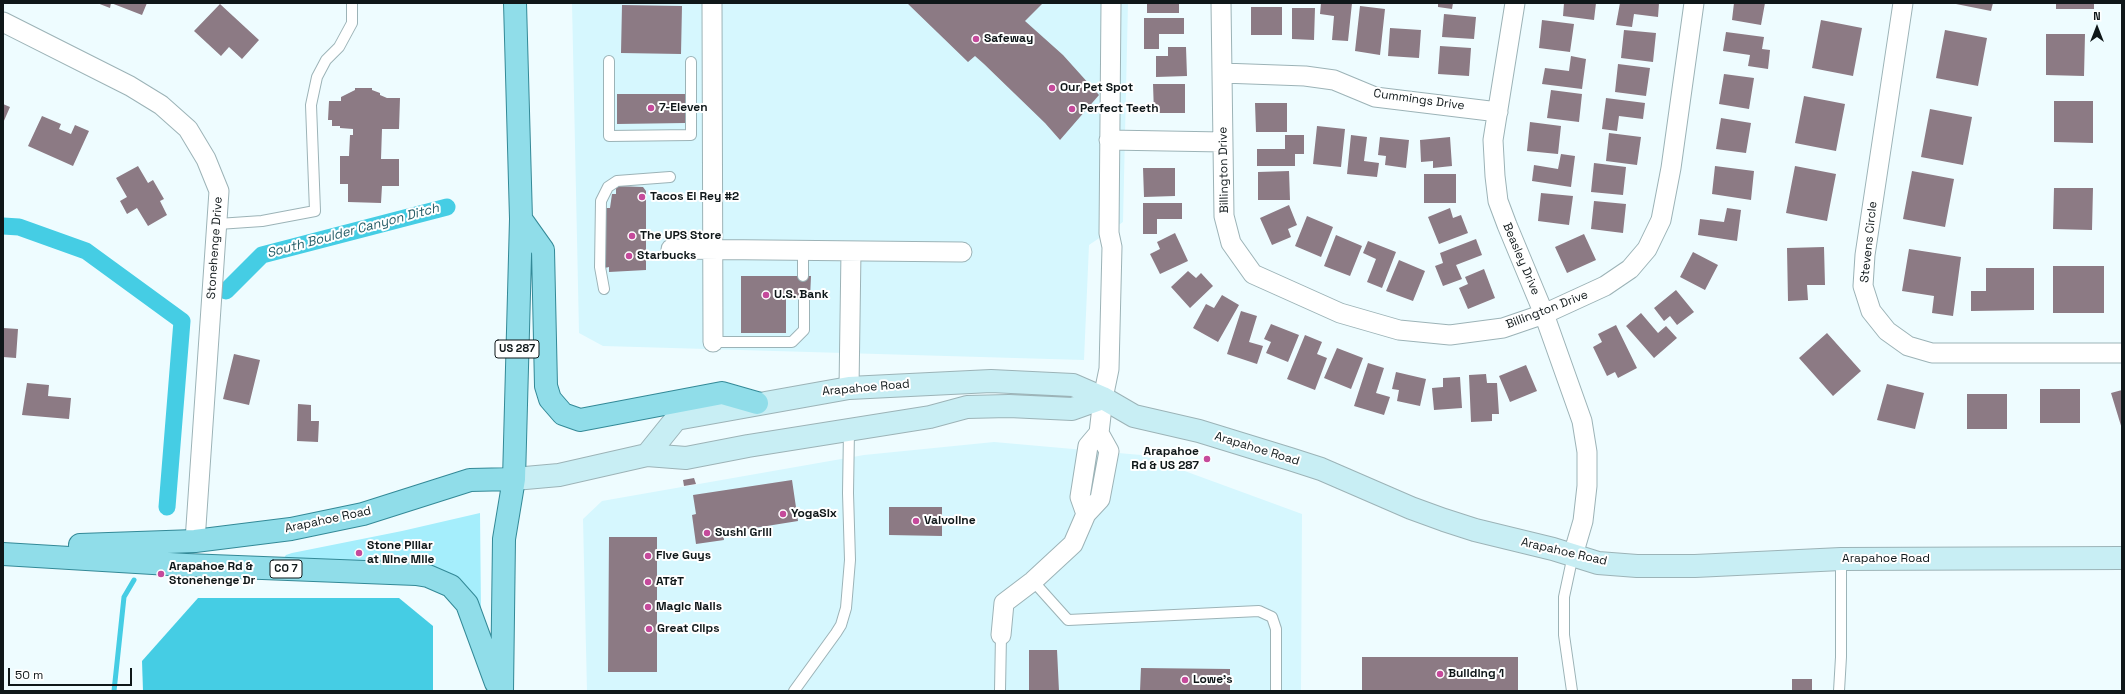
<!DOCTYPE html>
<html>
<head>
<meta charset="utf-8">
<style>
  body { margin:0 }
  #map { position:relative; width:2125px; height:694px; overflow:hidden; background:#eefcff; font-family:"Space Grotesk",sans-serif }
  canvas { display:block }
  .frame { position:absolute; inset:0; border:4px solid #0f1719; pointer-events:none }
  .north { position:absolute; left:2077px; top:8px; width:40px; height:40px; -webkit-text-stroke:3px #fff; paint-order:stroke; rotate:0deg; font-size:11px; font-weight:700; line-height:16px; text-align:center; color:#0f1719 }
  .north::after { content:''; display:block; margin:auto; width:14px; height:18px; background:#0f1719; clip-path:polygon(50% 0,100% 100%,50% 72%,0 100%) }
  .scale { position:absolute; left:8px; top:668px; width:124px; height:18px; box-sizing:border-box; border:2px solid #0f1719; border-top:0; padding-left:5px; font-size:12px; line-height:14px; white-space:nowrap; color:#0f1719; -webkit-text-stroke:3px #fff; paint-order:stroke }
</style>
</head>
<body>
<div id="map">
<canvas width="2125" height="694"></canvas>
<div class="frame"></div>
<div class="north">N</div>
<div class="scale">50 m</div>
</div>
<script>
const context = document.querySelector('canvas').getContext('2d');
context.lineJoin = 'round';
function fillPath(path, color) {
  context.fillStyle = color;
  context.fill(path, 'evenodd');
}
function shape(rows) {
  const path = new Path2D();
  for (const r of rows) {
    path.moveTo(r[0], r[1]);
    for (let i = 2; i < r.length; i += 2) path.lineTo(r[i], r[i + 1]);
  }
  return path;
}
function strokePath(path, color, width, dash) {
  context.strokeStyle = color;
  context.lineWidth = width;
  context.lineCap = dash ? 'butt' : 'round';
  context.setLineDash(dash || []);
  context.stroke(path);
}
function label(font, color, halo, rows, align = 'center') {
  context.font = font + ' "Space Grotesk",sans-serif';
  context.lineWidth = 4;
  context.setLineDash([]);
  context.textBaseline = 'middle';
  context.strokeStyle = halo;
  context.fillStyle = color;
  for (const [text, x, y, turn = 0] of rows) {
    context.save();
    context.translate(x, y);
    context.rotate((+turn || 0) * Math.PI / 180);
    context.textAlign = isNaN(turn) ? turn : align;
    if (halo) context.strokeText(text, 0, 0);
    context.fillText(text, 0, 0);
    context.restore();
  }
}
const built = shape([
  [572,3,1128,3,1123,222,1089,245,1084,360,603,346,579,333],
  [994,442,1141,455,1302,514,1301,691,587,691,583,519,602,501,864,455]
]);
const green = shape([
  [480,513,481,610,477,610,461,586,283,559,286,555,292,553,402,531]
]);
const water = shape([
  [198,598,399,598,433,626,433,691,143,691,142,661]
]);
const stream = shape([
  [114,691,124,597,134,580]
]);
const canal = shape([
  [3,226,19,227,86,251,182,321,167,507],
  [226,291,262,255,447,207]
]);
const building = shape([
  [97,3,147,3,142,15,111,3,110,8],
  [907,3,1043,3,1025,21,1063,55,1099,95,1060,140,1045,123,984,64,975,56,968,62],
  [1147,3,1179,3,1179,13,1147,13],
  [1321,3,1352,3,1348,41,1332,40,1334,16,1320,14],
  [1438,3,1453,3,1452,9,1438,7],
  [1564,3,1596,3,1594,20,1563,16],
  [1620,3,1659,3,1658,17,1634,14,1632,27,1616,25],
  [1734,3,1765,3,1761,25,1732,20],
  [1951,3,1993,3,1991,11],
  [2056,3,2094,3,2094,9,2056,9],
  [220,4,259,40,242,59,229,47,221,56,194,31],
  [622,5,682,6,681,54,621,53],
  [1360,6,1385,9,1380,55,1355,51],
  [1251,7,1282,7,1282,35,1251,35],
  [1292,8,1315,8,1314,40,1292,39],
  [1444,14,1476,17,1474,39,1442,37],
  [1144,18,1184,18,1184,34,1159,34,1159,49,1144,49],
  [1542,20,1574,24,1570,52,1539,48],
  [1821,20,1862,28,1853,76,1812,68],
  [1390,28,1421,30,1419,58,1388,56],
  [1624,30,1656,33,1653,62,1621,58],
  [1945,30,1987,38,1978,86,1936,78],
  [1726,32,1764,37,1762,49,1770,50,1768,69,1748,66,1750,55,1723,51],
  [2046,34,2085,34,2084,76,2046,75],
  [1440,46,1471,48,1469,76,1438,74],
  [1168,47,1186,47,1187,76,1156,77,1156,56,1168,56],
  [1571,56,1586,59,1582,89,1542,84,1545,68,1569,71],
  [1618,64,1650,68,1646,96,1615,92],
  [1724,74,1754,78,1749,109,1719,104],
  [1153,84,1185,84,1185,113,1154,113],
  [355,88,372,88,372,90,380,93,380,95,387,98,400,98,399,129,382,129,381,159,399,159,399,186,382,186,381,203,348,202,348,184,340,184,340,156,349,156,350,135,353,135,353,129,340,128,340,126,332,126,332,120,328,120,329,101,341,101,341,97,355,90],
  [1551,90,1582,94,1579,122,1547,118],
  [617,94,685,94,685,123,617,124],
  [1804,96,1845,104,1836,151,1795,143],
  [1606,98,1645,103,1643,119,1619,116,1617,131,1602,129],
  [2054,101,2093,101,2093,143,2054,142],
  [1255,103,1287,103,1287,132,1256,132],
  [3,104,10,107,3,123],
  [1930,109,1972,117,1963,165,1921,157],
  [42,116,61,124,59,129,71,134,75,125,89,131,73,166,28,146],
  [1721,118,1751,123,1746,153,1716,149],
  [1530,122,1561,126,1558,154,1527,151],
  [1317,126,1345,129,1341,167,1313,164],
  [1609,133,1641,137,1637,165,1606,161],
  [1285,135,1304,135,1304,154,1295,154,1295,166,1257,166,1257,149,1285,149],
  [1351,135,1367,137,1364,161,1379,163,1377,177,1347,174],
  [1380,137,1409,140,1406,168,1385,165,1386,156,1378,155],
  [1450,137,1452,166,1433,168,1433,161,1421,162,1420,140],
  [1561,154,1575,156,1571,187,1532,181,1534,165,1558,169],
  [1594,163,1626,167,1623,195,1591,192],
  [138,166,148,183,153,180,164,199,160,201,167,215,148,226,137,208,127,214,120,201,127,197,116,178],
  [1715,166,1754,171,1751,200,1712,194],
  [1795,166,1836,174,1827,221,1786,213],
  [1143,168,1175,168,1175,196,1144,197],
  [1289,171,1290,200,1258,200,1258,172],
  [1912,171,1954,179,1945,227,1903,219],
  [1424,174,1456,174,1456,203,1424,203],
  [616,186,643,187,646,191,646,270,609,272,609,267,605,268,605,208,610,208,612,194,616,194],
  [2054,188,2093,188,2092,230,2053,229],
  [1541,193,1573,196,1569,225,1538,221],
  [1594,201,1626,204,1623,233,1591,229],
  [1143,203,1182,203,1182,219,1157,219,1157,234,1143,234],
  [1289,205,1297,225,1288,229,1291,237,1272,245,1260,218],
  [1450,208,1453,218,1461,215,1468,233,1439,244,1428,217],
  [1727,208,1741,210,1737,241,1698,235,1700,219,1724,222],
  [1307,216,1333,227,1321,257,1295,246],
  [1175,233,1188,261,1160,274,1150,254,1160,249,1157,242],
  [1584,234,1596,260,1567,273,1555,247],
  [1336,235,1362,246,1350,276,1324,266],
  [1476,239,1482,255,1456,265,1462,279,1443,286,1435,266,1443,263,1440,253],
  [1368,241,1396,252,1382,288,1367,282,1376,259,1363,253],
  [1824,247,1825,285,1807,285,1808,300,1788,301,1787,248],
  [1909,249,1961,257,1953,316,1932,313,1934,296,1902,291],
  [1693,252,1718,265,1705,290,1680,277],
  [1399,260,1425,271,1413,301,1386,291],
  [2053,266,2104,266,2104,313,2053,313],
  [1986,268,2034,268,2034,310,1971,311,1971,291,1986,291],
  [1484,269,1495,298,1468,309,1459,288,1468,284,1465,277],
  [1188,271,1196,278,1201,273,1213,286,1190,308,1171,287],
  [741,276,811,276,810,298,786,298,786,333,741,333],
  [1676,290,1694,312,1677,325,1670,316,1664,321,1654,308],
  [1222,295,1239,305,1218,342,1193,328,1206,304,1214,308],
  [1241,311,1257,316,1249,342,1263,346,1257,364,1227,354],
  [1641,313,1658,333,1666,326,1677,338,1654,358,1626,326],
  [1271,324,1299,335,1288,362,1266,353,1271,342,1264,339],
  [1616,325,1637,368,1618,378,1615,372,1607,376,1593,347,1602,342,1598,334],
  [3,328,18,329,16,358,3,357],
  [1827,333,1861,371,1833,396,1799,358],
  [1305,335,1322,342,1317,354,1327,358,1315,390,1287,379],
  [1337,348,1363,358,1351,389,1324,378],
  [234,354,260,360,249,405,223,399],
  [1368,363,1384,368,1376,393,1390,397,1384,415,1354,406],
  [1526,365,1537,391,1510,402,1499,376],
  [1396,372,1426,379,1420,406,1397,401,1399,390,1392,389],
  [1486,374,1487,383,1497,383,1499,414,1492,414,1492,421,1471,422,1469,375],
  [1460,377,1462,408,1434,410,1432,388,1443,387,1443,378],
  [27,383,49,385,48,396,71,398,69,419,22,415],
  [1887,384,1924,393,1915,429,1877,420],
  [2040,389,2080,389,2080,423,2040,423],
  [2122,390,2122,429,2111,393],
  [1967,394,2007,394,2007,429,1967,429],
  [298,404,311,405,311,421,319,421,318,442,297,441],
  [694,478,696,484,684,486,683,480],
  [792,480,798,521,723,533,724,540,696,544,692,515,696,514,693,495],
  [889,507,942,507,942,536,889,535],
  [609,537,657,537,657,672,608,672],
  [1029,650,1057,650,1059,691,1029,691],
  [1362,657,1518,657,1518,691,1362,691],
  [1141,668,1230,669,1230,691,1140,691],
  [1792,679,1812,679,1812,691,1792,691]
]);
const lane = shape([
  [609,61,609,136,691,135,691,62],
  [218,224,262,221,315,211,311,105,317,77,326,60,339,47,352,23,352,3],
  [803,250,803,276],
  [604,289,600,267,601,201,608,187,617,181,670,177],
  [713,342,792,342,804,330,804,298],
  [1033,581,1068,620,1259,611,1272,617,1276,629,1276,691],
  [794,691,836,633,841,625,846,608,850,560,848,493,849,430],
  [1000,691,1001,635],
  [1572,691,1564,635,1564,597,1573,555],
  [1839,691,1841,657,1841,559]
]);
const street = shape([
  [712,3,713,342],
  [1221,3,1224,216,1231,243,1253,274,1340,313,1399,330,1450,335,1503,328,1544,314,1605,286,1630,269,1647,249,1661,220,1671,168,1694,3],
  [1515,3,1493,140,1495,176,1498,201,1507,225,1544,314,1582,421,1587,452,1587,486,1583,521,1573,555],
  [1903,3,1865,255,1863,286,1871,311,1887,331,1908,346,1932,353,2122,353],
  [3,22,130,86,161,105,188,129,206,159,219,191,195,541],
  [1222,73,1305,76,1334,80,1375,97,1498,112],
  [1109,140,1223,142],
  [671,249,962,252],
  [849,388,851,251],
  [1086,514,1080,497,1088,446,1099,433,1103,398,1109,369,1112,247,1109,233,1111,3],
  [1001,635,1004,603,1033,581,1073,544,1086,514,1100,499,1109,451,1099,433]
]);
const secondary = shape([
  [647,455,676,419,849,388,991,381,1073,385,1103,398,1134,416,1199,431,1290,459,1321,469,1411,508,1444,520,1475,530,1553,549,1598,563,1637,566,1695,566,1841,559,2122,558],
  [514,479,559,475,647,455,686,458,748,446,930,417,967,407,1009,406,1072,409,1103,398]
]);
const primary = shape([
  [521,219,543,250,546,386,550,399,563,414,580,420,722,393,757,403],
  [80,545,195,541,291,529,363,514,470,480,514,479],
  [3,554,186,565,416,574,428,576,451,586,467,604,496,683],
  [502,691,504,539,514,479,521,219,515,3]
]);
const markers = [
  [976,39,4,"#c54a9b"],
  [1052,88,4,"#c54a9b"],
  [651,108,4,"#c54a9b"],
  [1072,109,4,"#c54a9b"],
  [642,197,4,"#c54a9b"],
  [632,236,4,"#c54a9b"],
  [629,256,4,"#c54a9b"],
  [766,295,4,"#c54a9b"],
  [1207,459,4,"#c54a9b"],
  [783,514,4,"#c54a9b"],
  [916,521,4,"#c54a9b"],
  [707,533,4,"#c54a9b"],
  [359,553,4,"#c54a9b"],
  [648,556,4,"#c54a9b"],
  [161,574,4,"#c54a9b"],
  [648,582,4,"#c54a9b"],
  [648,607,4,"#c54a9b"],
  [649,629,4,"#c54a9b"],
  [1440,674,4,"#c54a9b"],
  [1185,680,4,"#c54a9b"]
];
const shields = [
  [517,349,44],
  [286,569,32]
];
const shieldNames = [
  ["US 287",517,349],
  ["CO 7",286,569]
];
const poiNames = [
  ["Safeway",984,39],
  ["Our Pet Spot",1060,88],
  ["7-Eleven",659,108],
  ["Perfect Teeth",1080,109],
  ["Tacos El Rey #2",650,197],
  ["The UPS Store",640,236],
  ["Starbucks",637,256],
  ["U.S. Bank",774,295],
  ["Arapahoe",1199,452,"right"],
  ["Rd & US 287",1199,466,"right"],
  ["YogaSix",791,514],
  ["Valvoline",924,521],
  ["Sushi Grill",715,533],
  ["Stone Pillar",367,546],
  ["at Nine Mile",367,560],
  ["Five Guys",656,556],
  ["Arapahoe Rd &",169,567],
  ["Stonehenge Dr",169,581],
  ["AT&T",656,582],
  ["Magic Nails",656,607],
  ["Great Clips",657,629],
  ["Building 1",1448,674],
  ["Lowe's",1193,680]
];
const streetNames = [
  ["Cummings Drive",1419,100,8],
  ["Billington Drive",1224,170,-91],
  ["Stevens Circle",1869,242,-84],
  ["Stonehenge Drive",215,248,-86],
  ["Beasley Drive",1521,259,67],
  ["Billington Drive",1547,310,-21],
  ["Arapahoe Road",866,388,-5],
  ["Arapahoe Road",1257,449,17],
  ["Arapahoe Road",328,520,-12],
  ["Arapahoe Road",1564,552,13],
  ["Arapahoe Road",1886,559]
];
const waterNames = [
  ["South Boulder Canyon Ditch",353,231,-15]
];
fillPath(built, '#d6f7fe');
fillPath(green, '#a5eefc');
fillPath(water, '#45cde4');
strokePath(stream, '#45cde4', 5);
strokePath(canal, '#45cde4', 17);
fillPath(building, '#8c7a84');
strokePath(lane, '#9cb3b7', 12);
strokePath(street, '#9cb3b7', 21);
strokePath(secondary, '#9cb3b7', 24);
strokePath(primary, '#338997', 24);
strokePath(lane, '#fff', 10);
strokePath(street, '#fff', 19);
strokePath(secondary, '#c8eef4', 22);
strokePath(primary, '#90dde9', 22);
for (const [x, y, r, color] of markers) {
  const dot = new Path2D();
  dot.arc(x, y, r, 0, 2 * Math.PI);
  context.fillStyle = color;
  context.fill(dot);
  strokePath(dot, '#fff', 1.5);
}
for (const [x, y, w] of shields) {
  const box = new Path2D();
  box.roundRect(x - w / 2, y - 9, w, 18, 3);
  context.fillStyle = '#fff';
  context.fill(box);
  strokePath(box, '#0f1719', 1);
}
label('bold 11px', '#0f1719', null, shieldNames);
label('bold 12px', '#0f1719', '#fff', poiNames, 'left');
label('12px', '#0f1719', '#fff', streetNames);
label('italic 13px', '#265d67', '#fff', waterNames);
</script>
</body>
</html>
